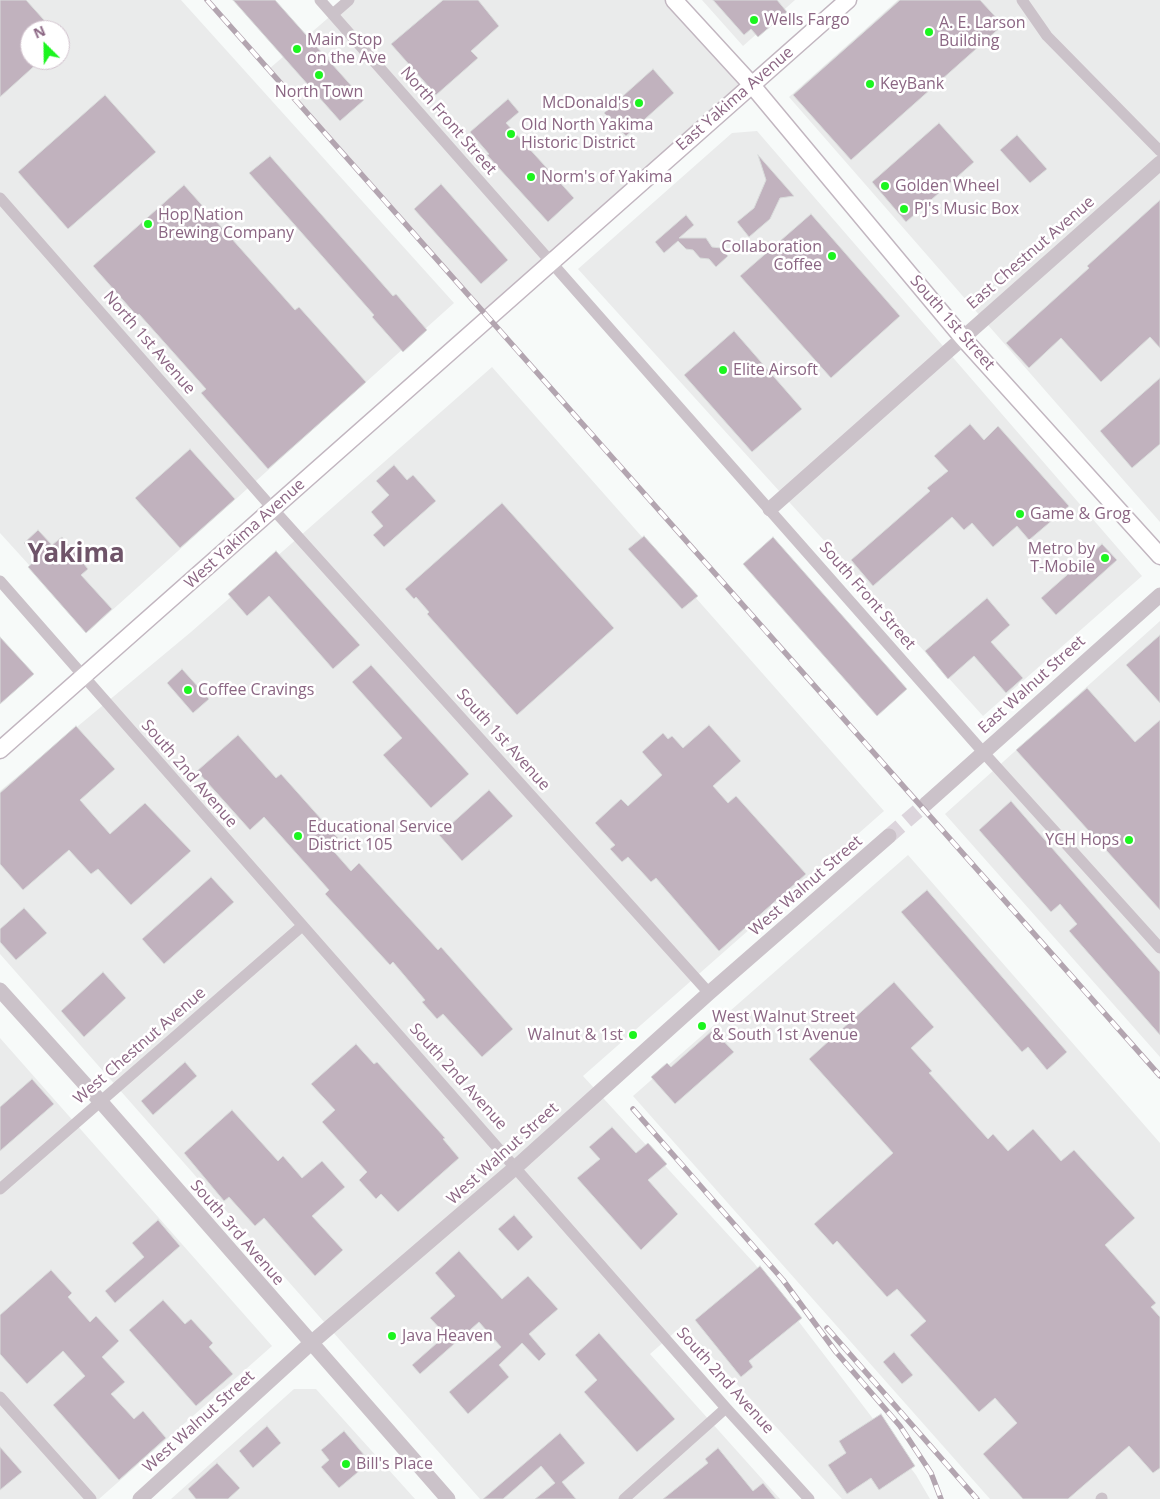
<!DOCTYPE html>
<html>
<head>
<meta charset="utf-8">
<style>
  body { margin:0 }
  #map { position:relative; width:1160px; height:1499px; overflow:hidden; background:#f7faf9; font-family:"Open Sans",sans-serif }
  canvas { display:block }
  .north { position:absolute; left:20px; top:20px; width:50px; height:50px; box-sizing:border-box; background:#fff; border:1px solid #d1c2cd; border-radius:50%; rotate:337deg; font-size:14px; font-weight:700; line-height:20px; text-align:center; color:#8b6683 }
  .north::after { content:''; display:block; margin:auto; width:18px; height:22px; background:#1cf51f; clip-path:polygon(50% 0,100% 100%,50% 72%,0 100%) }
</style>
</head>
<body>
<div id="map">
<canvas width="1160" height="1499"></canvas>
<div class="north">N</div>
</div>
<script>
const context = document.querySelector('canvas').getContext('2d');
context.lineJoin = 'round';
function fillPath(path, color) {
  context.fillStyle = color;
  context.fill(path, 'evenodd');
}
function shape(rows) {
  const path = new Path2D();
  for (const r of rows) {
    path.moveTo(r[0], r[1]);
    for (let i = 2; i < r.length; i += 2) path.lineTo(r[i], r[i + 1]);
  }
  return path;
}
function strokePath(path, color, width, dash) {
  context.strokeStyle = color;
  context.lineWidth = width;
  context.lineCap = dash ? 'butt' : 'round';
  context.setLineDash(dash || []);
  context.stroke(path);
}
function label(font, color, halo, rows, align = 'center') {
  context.font = font + ' "Open Sans",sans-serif';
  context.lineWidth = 5;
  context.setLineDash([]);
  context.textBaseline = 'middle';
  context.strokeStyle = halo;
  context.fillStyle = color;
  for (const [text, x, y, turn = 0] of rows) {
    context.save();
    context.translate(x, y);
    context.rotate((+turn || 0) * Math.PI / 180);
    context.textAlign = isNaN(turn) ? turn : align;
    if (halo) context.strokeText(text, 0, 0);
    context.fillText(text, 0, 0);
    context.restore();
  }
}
const built = shape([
  [0,0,181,0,454,303,89,631,0,533],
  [30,30,60,30,60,60,30,60],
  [349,0,674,0,751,84,489,318,269,69],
  [702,0,795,0,743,46],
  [898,0,1160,0,1160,522,789,97],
  [757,131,1142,576,983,716,578,269,732,133],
  [492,367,884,811,583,1076,754,1263,916,1475,930,1499,842,1499,683,1325,650,1354,780,1499,480,1499,0,954,0,791,191,632],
  [1160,621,1160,1057,945,814],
  [908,855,1160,1143,1160,1499,990,1499,633,1096],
  [0,1038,272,1346,99,1499,0,1499],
  [294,1389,316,1389,415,1499,171,1499]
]);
const building = shape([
  [0,0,26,0,53,30,30,30,30,60,41,60,0,97,0,0],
  [233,0,275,0,364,100,340,121,233,0],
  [443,0,478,0,499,26,471,51,478,58,436,95,391,44,443,0],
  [713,0,777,0,787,12,758,37,751,29,744,35,713,0],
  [900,0,980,0,1003,25,851,160,793,95,900,0],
  [653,69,674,93,626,136,604,113,653,69],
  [105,95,156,152,68,229,18,172,105,95],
  [508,99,519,112,506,123,574,198,548,222,487,155,489,154,470,132,508,99],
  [939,123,974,162,906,222,872,182,939,123],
  [1017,135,1047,169,1030,183,1000,150,1017,135],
  [758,155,794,196,780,198,770,219,749,237,737,222,754,208,766,180,758,155],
  [270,156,393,296,396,294,427,330,403,352,372,317,374,315,249,173,270,156],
  [441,184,508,260,481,284,414,209,441,184],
  [184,185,295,310,299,307,366,382,268,469,201,393,206,389,139,314,137,316,93,266,184,185],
  [1160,200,1160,348,1150,337,1101,382,1061,338,1029,368,1006,343,1089,268,1087,266,1160,200],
  [811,214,900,316,831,378,740,276,811,214],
  [686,215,694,225,679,238,706,238,712,247,721,248,728,256,716,267,709,259,700,258,693,250,686,249,678,241,664,253,655,242,686,215],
  [734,331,802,409,752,452,684,375,734,331],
  [1160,378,1160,444,1132,468,1100,431,1160,378],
  [970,424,984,440,998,426,1069,506,1029,540,1017,526,993,547,972,523,964,530,952,517,873,586,851,560,930,491,927,488,948,471,934,456,970,424],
  [190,449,235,499,180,548,135,498,190,449],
  [394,465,407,480,413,475,436,501,384,547,373,535,383,526,371,512,389,495,376,481,394,465],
  [502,503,614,628,517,715,427,614,429,612,416,597,414,599,405,589,502,503],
  [38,530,52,545,62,537,88,569,81,575,112,609,86,633,28,567,38,558,24,543,38,530],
  [644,536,698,596,682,609,628,549,644,536],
  [773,537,907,689,877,716,743,564,773,537],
  [1102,544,1117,560,1056,615,1041,598,1102,544],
  [276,551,360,645,333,669,269,596,247,616,228,594,276,551],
  [987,598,1010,625,991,642,1023,678,1006,693,974,656,948,679,925,651,987,598],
  [1160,635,1160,703,1126,665,1160,635],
  [0,637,34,674,0,704,0,637],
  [371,665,469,774,431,808,383,755,402,738,352,682,371,665],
  [182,669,209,699,193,713,167,683,182,669],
  [1087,688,1135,742,1160,720,1160,910,1016,750,1087,688],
  [709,725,741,761,713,786,728,803,736,796,806,874,719,951,656,878,651,882,628,857,622,862,610,849,615,845,595,823,621,799,628,806,662,775,642,752,663,733,668,739,672,736,683,748,709,725],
  [76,726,115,769,80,800,110,834,145,803,191,851,131,905,98,869,91,874,69,850,23,890,0,864,0,793,76,726],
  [238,735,276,778,281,774,338,838,329,846,351,871,359,863,438,950,441,947,513,1029,482,1057,443,1014,437,1019,422,1002,425,1000,393,962,390,965,325,894,329,890,264,817,250,830,197,771,238,735],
  [489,790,513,816,462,861,439,835,489,790],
  [1011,801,1160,972,1160,1035,1069,931,1077,924,1060,904,1051,912,979,830,1011,801],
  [211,877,234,902,164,964,142,939,211,877],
  [927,890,1067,1052,1047,1070,1028,1047,1022,1052,901,912,927,890],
  [24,908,47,933,16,960,0,942,0,929,24,908],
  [103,972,126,998,84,1037,61,1011,103,972],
  [894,982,934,1027,911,1048,932,1071,929,1073,988,1139,993,1134,1008,1151,1033,1129,1061,1161,1074,1150,1135,1218,1105,1245,1156,1303,1151,1307,1160,1317,1160,1468,1153,1473,1129,1446,1068,1499,1023,1499,983,1454,1017,1423,995,1398,979,1412,910,1335,926,1321,897,1289,887,1297,837,1241,833,1245,814,1224,893,1153,809,1059,894,982],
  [713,1030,734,1052,675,1104,651,1077,667,1063,671,1067,713,1030],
  [356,1044,374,1064,377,1062,445,1138,443,1139,459,1158,398,1212,381,1194,376,1199,359,1180,367,1172,322,1122,335,1110,311,1084,356,1044],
  [185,1062,197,1076,153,1115,141,1101,185,1062],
  [32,1079,54,1104,0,1151,0,1107,32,1079],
  [232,1110,278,1161,283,1156,302,1178,322,1161,345,1187,312,1216,343,1250,315,1276,264,1218,255,1226,229,1197,224,1201,184,1153,232,1110],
  [612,1127,636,1153,648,1143,667,1164,648,1180,678,1214,641,1250,577,1178,600,1159,589,1147,612,1127],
  [514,1215,533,1237,518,1251,498,1229,514,1215],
  [158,1220,180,1246,115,1303,105,1291,144,1257,132,1243,158,1220],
  [459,1251,502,1299,528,1276,558,1309,529,1334,546,1354,539,1361,522,1343,499,1365,509,1377,468,1414,449,1392,501,1347,479,1322,420,1374,412,1365,446,1335,430,1318,455,1296,435,1273,459,1251],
  [760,1266,802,1318,749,1361,753,1367,741,1377,695,1320,760,1266],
  [51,1270,72,1293,68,1297,90,1322,96,1316,119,1341,102,1357,125,1382,111,1394,134,1419,143,1411,166,1438,119,1480,53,1405,85,1376,63,1351,27,1384,0,1354,0,1315,51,1270],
  [163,1300,185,1324,191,1319,213,1343,209,1347,233,1374,196,1406,129,1330,163,1300],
  [599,1333,675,1419,637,1452,584,1392,597,1380,575,1355,599,1333],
  [894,1352,913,1375,902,1384,883,1362,894,1352],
  [881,1414,915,1466,879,1490,871,1478,847,1494,828,1465,846,1453,839,1441,881,1414],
  [267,1426,281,1443,253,1468,239,1451,267,1426],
  [344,1431,370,1462,339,1488,321,1467,329,1460,321,1450,344,1431],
  [560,1433,585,1463,562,1482,576,1499,535,1499,555,1483,541,1466,503,1499,483,1499,560,1433],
  [0,1447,22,1472,0,1490,0,1447],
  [718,1448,753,1491,763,1483,776,1499,663,1499,708,1463,705,1459,718,1448],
  [217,1463,240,1488,228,1499,196,1499,188,1489,217,1463]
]);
const tertiaryTunnel = shape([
  [889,836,927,803]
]);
const minor = shape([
  [320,0,983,752,1160,948],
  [1022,0,1047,36,1160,151],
  [333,14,349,0],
  [0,198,273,509,709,993],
  [0,581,726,1408,809,1499],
  [0,1189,302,926],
  [0,1397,91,1499],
  [624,1499,726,1408],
  [1101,1499,1102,1498]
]);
const tertiary = shape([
  [770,509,1160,163],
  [927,803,1160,595],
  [0,990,101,1102,448,1499],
  [140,1499,310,1344,516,1167,709,993,889,836]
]);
const secondary = shape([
  [674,0,751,84,962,337,1160,556],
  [0,750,848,0]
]);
const rail = shape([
  [207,0,1160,1076],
  [633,1109,783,1280,836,1352,900,1426,931,1473,941,1499],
  [827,1328,977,1499]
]);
const markers = [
  [754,20,5,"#1cf51f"],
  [929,32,5,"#1cf51f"],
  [297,49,5,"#1cf51f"],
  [319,75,5,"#1cf51f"],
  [870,84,5,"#1cf51f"],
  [639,103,5,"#1cf51f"],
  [511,134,5,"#1cf51f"],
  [531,177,5,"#1cf51f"],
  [885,186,5,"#1cf51f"],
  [904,209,5,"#1cf51f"],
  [148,224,5,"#1cf51f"],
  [832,256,5,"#1cf51f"],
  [723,370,5,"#1cf51f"],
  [1020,514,5,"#1cf51f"],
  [1105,558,5,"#1cf51f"],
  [188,690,5,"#1cf51f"],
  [298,836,5,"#1cf51f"],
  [1129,840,5,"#1cf51f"],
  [702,1026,5,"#1cf51f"],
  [633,1035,5,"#1cf51f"],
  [392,1336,5,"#1cf51f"],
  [346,1464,5,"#1cf51f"]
];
const poiNames = [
  ["Wells Fargo",764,20],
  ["A. E. Larson",939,23],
  ["Building",939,41],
  ["Main Stop",307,40],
  ["on the Ave",307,58],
  ["KeyBank",880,84],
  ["North Town",319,92,"center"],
  ["McDonald's",629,103,"right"],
  ["Old North Yakima",521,125],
  ["Historic District",521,143],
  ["Norm's of Yakima",541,177],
  ["Golden Wheel",895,186],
  ["PJ's Music Box",914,209],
  ["Hop Nation",158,215],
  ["Brewing Company",158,233],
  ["Collaboration",822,247,"right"],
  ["Coffee",822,265,"right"],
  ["Elite Airsoft",733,370],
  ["Game & Grog",1030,514],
  ["Metro by",1095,549,"right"],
  ["T-Mobile",1095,567,"right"],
  ["Coffee Cravings",198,690],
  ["Educational Service",308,827],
  ["District 105",308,845],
  ["YCH Hops",1119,840,"right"],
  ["West Walnut Street",712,1017],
  ["& South 1st Avenue",712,1035],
  ["Walnut & 1st",623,1035,"right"],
  ["Java Heaven",402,1336],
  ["Bill's Place",356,1464]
];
const streetNames = [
  ["East Yakima Avenue",735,99,-41],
  ["North Front Street",448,121,49],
  ["East Chestnut Avenue",1031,253,-41],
  ["South 1st Street",952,323,49],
  ["North 1st Avenue",149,343,49],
  ["West Yakima Avenue",245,534,-42],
  ["South Front Street",867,596,49],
  ["East Walnut Street",1032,685,-42],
  ["South 1st Avenue",503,740,48],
  ["South 2nd Avenue",189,774,49],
  ["West Walnut Street",806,886,-41],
  ["West Chestnut Avenue",140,1046,-41],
  ["South 2nd Avenue",458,1077,48],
  ["West Walnut Street",503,1154,-42],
  ["South 3rd Avenue",237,1233,49],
  ["South 2nd Avenue",725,1381,48],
  ["West Walnut Street",199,1422,-42]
];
const townNames = [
  ["Yakima",76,555]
];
fillPath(built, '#eaebeb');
fillPath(building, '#c1b2be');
strokePath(building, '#d9dcdb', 1);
strokePath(tertiaryTunnel, '#dcd5dc', 15, [15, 8]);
strokePath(secondary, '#c2b6c0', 19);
strokePath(minor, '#cbc2c9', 11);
strokePath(tertiary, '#cbc2c9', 15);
strokePath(secondary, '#fff', 16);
strokePath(rail, '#b3a5b0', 5.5);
strokePath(rail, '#fff', 4, [11]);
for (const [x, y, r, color] of markers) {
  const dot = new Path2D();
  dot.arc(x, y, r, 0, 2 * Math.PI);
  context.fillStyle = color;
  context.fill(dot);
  strokePath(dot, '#fff', 2);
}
label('16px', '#8b6683', '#fff', poiNames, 'left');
label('16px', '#8b6683', '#fff', streetNames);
label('bold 26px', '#6f5469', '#fff', townNames);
</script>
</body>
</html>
